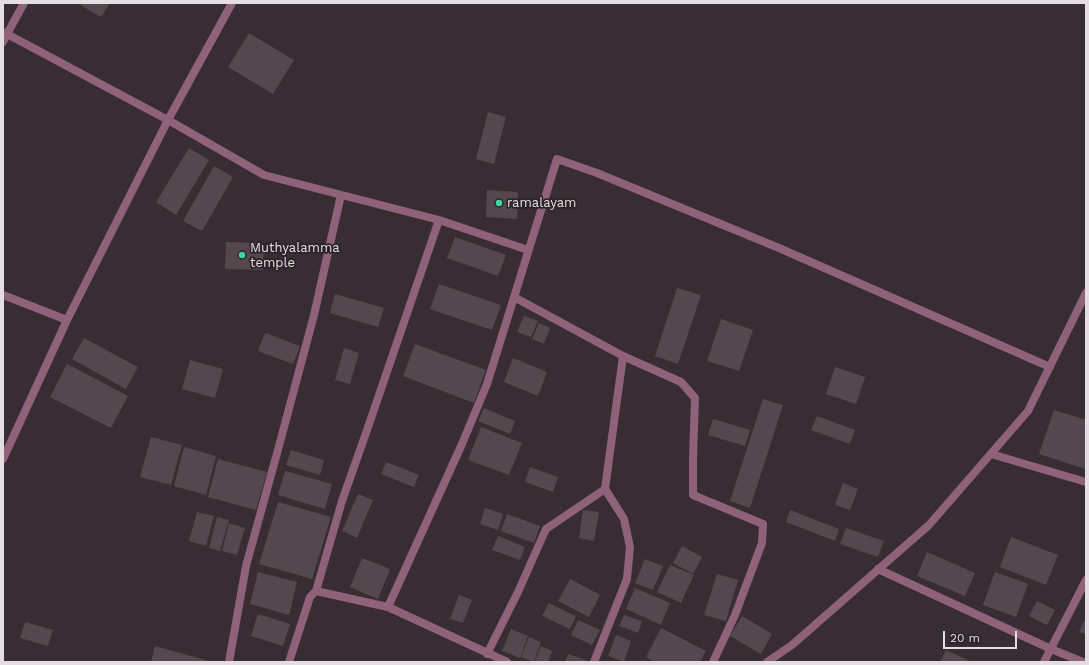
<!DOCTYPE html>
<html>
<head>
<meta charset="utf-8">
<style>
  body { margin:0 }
  #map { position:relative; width:1089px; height:665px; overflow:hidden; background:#382d32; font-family:"Work Sans",sans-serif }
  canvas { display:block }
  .frame { position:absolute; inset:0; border:4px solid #e4dde1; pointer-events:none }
  .scale { position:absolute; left:943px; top:631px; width:74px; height:18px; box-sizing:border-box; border:2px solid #e4dde1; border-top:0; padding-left:5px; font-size:12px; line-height:14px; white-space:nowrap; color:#e4dde1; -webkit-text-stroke:3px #2d2329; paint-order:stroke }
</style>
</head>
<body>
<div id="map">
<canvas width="1089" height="665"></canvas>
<div class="frame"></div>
<div class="scale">20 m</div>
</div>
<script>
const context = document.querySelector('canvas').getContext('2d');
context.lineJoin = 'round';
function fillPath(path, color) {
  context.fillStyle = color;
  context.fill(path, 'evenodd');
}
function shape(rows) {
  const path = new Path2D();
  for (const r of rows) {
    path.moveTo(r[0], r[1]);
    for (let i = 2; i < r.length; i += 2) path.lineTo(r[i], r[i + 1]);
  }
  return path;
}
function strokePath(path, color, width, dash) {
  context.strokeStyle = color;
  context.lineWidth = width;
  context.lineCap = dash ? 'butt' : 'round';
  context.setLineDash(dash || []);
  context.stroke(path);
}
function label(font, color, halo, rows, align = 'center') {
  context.font = font + ' "Work Sans",sans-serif';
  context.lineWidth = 3.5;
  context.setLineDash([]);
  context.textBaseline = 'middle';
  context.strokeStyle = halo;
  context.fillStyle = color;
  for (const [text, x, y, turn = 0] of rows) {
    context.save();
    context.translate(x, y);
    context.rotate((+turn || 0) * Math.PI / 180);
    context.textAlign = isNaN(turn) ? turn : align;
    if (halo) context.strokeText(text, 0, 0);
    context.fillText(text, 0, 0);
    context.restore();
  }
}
const building = shape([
  [77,3,110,3,101,17],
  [249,33,294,60,273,94,228,67],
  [488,112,506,117,494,164,476,159],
  [189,148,209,160,176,215,156,202],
  [214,166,233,177,202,231,183,221],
  [487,190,518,192,517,219,486,217],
  [455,237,506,255,498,276,447,258],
  [226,242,264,243,263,270,225,269],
  [439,284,501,305,492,330,430,309],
  [677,288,701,295,678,364,655,356],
  [335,294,384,308,378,327,330,313],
  [524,316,538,321,531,337,517,332],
  [721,319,753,330,739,371,707,361],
  [539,323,550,328,544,344,532,339],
  [265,333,300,346,293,364,258,351],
  [84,338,138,367,126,389,72,359],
  [415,344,486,370,474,403,403,376],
  [344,348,359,353,350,384,335,380],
  [513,358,547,372,538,396,504,382],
  [190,360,223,369,215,398,182,389],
  [67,364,128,396,111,428,50,397],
  [835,367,865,377,856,404,826,394],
  [763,399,783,405,750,508,730,501],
  [484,408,515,421,510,434,478,421],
  [1054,410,1086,420,1086,469,1039,454],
  [817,416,855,430,850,444,811,430],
  [713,419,750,430,745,446,708,435],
  [481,427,522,443,509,475,468,460],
  [151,437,182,445,171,485,140,477],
  [184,447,216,456,206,495,174,486],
  [291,450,324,460,320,475,286,465],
  [218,459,267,472,256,510,208,497],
  [386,462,419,475,414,487,381,474],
  [530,467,558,477,553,492,525,482],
  [285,471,332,484,325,509,278,495],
  [843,483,858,489,850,510,835,505],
  [358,494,373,500,357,538,342,531],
  [278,502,331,517,312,579,259,564],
  [485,508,503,514,498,530,480,524],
  [583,510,599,512,594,541,579,538],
  [790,510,839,529,835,541,786,522],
  [197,512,214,516,206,546,189,541],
  [507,514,540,526,534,543,501,531],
  [217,517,229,520,220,551,209,548],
  [229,523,245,528,237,555,222,551],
  [846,528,884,541,878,557,840,544],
  [498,536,525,547,520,560,492,550],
  [1011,537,1058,555,1046,585,1000,567],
  [682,546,702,557,693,574,673,563],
  [927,552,975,573,965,596,917,576],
  [362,558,390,569,378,599,350,587],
  [645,559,663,566,653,590,635,583],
  [670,565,694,575,681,603,657,592],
  [258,572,297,582,289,615,250,604],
  [995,572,1028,584,1016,617,983,605],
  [717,574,738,580,726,621,704,615],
  [570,579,600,595,589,617,558,601],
  [635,588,670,603,661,625,626,609],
  [459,595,472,600,463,623,450,619],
  [1037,601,1055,610,1047,625,1029,616],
  [549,603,576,616,570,629,542,616],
  [258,614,290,624,283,646,251,636],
  [624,615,642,621,638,633,619,626],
  [742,616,772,634,761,654,730,636],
  [1086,617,1086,634,1079,632],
  [578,620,600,630,592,645,571,635],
  [25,622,53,630,48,646,20,638],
  [661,628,706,651,700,662,654,662,646,657],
  [511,629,528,636,520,658,502,651],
  [616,635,631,641,624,662,608,656],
  [529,637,541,642,534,662,521,657],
  [155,646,213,662,151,662],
  [541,646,552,651,548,662,535,661],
  [946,650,972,662,940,662],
  [568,654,588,661,587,662,565,662]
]);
const street = shape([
  [232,3,168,120,264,175,439,220,528,250],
  [3,32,7,34,24,3],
  [3,42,7,34,168,120,67,320,3,459],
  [3,295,67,320],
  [514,297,623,356,681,382,695,398,693,458,693,495,763,524,762,543,735,615,713,662],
  [991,454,1086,482],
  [878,569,1051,649,1083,662],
  [316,591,342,501,366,433,439,220],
  [487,654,518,592,546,529,605,489,623,356],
  [229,662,246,566,279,446,314,315,341,195],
  [289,662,310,597,316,591,388,607],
  [507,662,388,607,462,444,487,384,557,159,597,173,779,248,1050,367],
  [594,662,627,579,630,547,624,519,605,489],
  [767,662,792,645,929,525,1028,411,1086,293],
  [1044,662,1086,580]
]);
const markers = [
  [499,203,4,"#40d4a1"],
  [242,255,4,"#40d4a1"]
];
const poiNames = [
  ["ramalayam",507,203],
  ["Muthyalamma",250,248],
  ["temple",250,263]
];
fillPath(building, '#54484e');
strokePath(street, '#8f627a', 8);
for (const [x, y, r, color] of markers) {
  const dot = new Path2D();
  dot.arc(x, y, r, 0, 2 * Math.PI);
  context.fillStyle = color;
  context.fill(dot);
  strokePath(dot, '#2d2329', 1.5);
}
label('13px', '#e4dde1', '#2d2329', poiNames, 'left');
</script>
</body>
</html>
